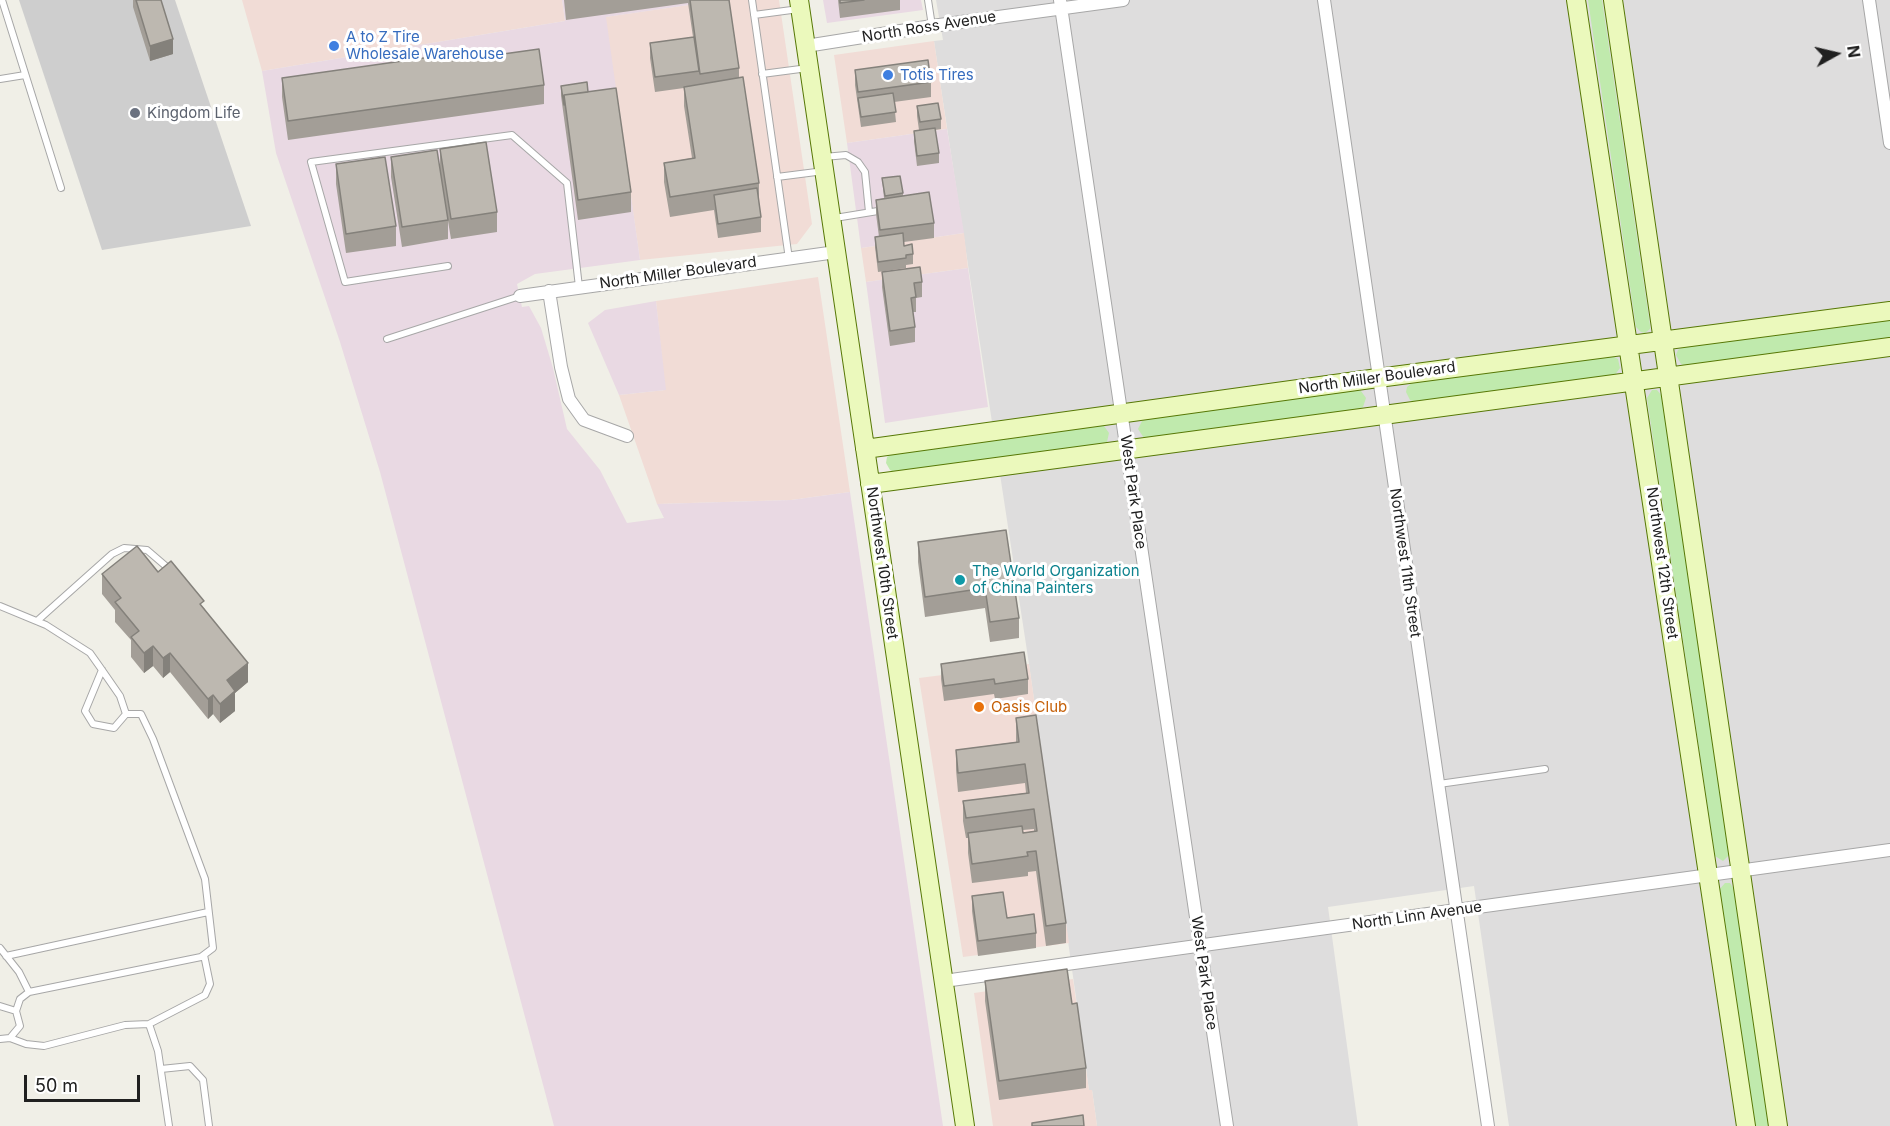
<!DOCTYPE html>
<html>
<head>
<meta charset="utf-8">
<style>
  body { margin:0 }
  #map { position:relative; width:1890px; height:1126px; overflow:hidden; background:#f0efe7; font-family:Inter,sans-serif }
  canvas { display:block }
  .north { position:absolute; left:1806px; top:24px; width:60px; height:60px; -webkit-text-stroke:4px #fff; paint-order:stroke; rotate:82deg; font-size:16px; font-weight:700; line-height:24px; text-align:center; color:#202020 }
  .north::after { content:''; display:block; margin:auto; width:21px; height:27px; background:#202020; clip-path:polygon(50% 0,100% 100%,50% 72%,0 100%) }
  .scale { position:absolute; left:24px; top:1075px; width:116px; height:27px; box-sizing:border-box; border:3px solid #202020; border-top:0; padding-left:8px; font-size:18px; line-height:21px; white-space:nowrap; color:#202020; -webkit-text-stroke:4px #fff; paint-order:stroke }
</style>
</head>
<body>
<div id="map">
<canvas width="1890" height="1126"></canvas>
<div class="north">N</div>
<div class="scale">50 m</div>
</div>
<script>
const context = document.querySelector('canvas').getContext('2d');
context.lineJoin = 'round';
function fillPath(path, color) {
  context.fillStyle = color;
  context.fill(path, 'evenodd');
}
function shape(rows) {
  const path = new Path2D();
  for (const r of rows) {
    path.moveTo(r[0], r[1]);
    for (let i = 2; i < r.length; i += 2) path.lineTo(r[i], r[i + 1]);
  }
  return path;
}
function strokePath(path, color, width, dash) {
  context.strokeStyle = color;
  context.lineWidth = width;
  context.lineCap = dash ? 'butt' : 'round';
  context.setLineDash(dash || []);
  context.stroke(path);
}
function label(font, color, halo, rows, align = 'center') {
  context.font = font + ' Inter,sans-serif';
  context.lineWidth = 6;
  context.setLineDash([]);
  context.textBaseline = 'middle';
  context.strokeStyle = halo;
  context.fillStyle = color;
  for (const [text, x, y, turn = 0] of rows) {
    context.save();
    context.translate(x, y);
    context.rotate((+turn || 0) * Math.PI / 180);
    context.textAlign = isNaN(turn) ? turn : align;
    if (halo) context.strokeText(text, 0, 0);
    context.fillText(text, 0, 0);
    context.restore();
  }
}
const residential = shape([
  [936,0,1890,0,1890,1126,1509,1126,1474,886,1328,907,1358,1126,1097,1126,1092,1090,1089,1090,1029,664,942,95,934,41,943,40]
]);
const commercial = shape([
  [242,0,562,0,565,21,262,71],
  [723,0,779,0,812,224,797,244,640,260,605,17],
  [934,41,947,129,847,143,834,55],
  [964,233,968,268,866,282,861,248],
  [818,277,850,492,791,500,657,504,619,395,665,390,656,301],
  [1029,664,1069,943,963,957,919,678],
  [1073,979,1089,1090,1092,1090,1097,1126,993,1126,974,993]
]);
const industrial = shape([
  [562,0,723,0,606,17,640,260,535,274,517,284,522,307,529,306,541,328,553,368,567,429,600,470,627,523,664,518,657,504,791,500,850,492,943,1126,554,1126,380,472,340,342,276,153,262,71,565,21],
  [823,0,921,0,923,10,827,23],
  [947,129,964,233,861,248,847,143],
  [968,268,988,407,885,423,866,282],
  [656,301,666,390,619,395,588,323,605,310]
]);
const religious = shape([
  [19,0,175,0,251,226,102,250]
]);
const grass = shape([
  [1588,0,1602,0,1650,325,1650,329,1645,333,1641,332,1636,327],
  [1890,319,1890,338,1686,366,1681,364,1676,355,1678,350,1685,346],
  [1612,356,1618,359,1620,368,1614,376,1416,402,1410,400,1406,392,1407,387,1413,382],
  [1357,390,1361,391,1366,398,1363,407,1359,409,1149,438,1144,438,1138,429,1142,421,1146,418],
  [1652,390,1657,390,1662,396,1729,853,1729,855,1723,861,1715,856,1647,398],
  [1100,425,1104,426,1109,433,1107,442,1102,444,894,472,890,470,886,463,887,457,894,453],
  [1725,883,1730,883,1734,889,1770,1126,1755,1126,1719,890]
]);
const lane = shape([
  [2,0,61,188],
  [752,0,789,259],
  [928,0,932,26],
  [754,15,799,9],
  [762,74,808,68],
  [0,79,25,75],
  [824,157,846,155,858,162,865,172,869,212],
  [777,177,824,171],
  [835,218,884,210],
  [448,266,345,282,311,162,512,135,567,183,579,287],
  [387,339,520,296],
  [0,606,46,625,90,653,102,670,120,696,126,714,114,728,93,724,85,711,102,670],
  [37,621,112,554,124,548,147,550,168,568],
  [1439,784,1545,769],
  [0,948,19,972,29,992],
  [6,956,208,912],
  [0,1006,16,1011],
  [149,1024,205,995,210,984,204,955],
  [10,1038,26,1044,44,1046,125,1025,149,1024,158,1051,169,1126],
  [0,1039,10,1038,20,1026,16,1011,20,999,29,992,201,957,213,948,205,879,153,739,141,714,126,714],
  [161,1069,190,1066,203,1080,209,1126]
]);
const street = shape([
  [1060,0,1227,1126],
  [1324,0,1488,1126],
  [1869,0,1890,143],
  [806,46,932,26,1123,0],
  [549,291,561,367,569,399,584,420,627,436],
  [520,296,836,252],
  [944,981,1890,850]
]);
const secondary = shape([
  [799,0,965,1126],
  [1576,0,1746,1126],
  [1613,0,1778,1126],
  [865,449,1378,378,1890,311],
  [870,484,1890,347]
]);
const wall = shape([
  [133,0,161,0,173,54,150,61,133,7],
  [564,0,729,0,739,68,739,78,759,183,759,203,761,217,761,232,718,238,714,210,670,217,664,182,664,163,692,158,684,106,684,88,655,92,650,58,650,43,693,37,688,3,566,20],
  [838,0,900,0,900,10,840,18],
  [453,61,544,85,544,104,288,140,282,97,282,78],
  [855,70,931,82,931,97,894,102,896,122,861,127,855,85],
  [561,86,588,92,631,192,631,212,578,220,561,96],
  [917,106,941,119,941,129,935,130,939,153,939,163,917,166,914,141,914,131,919,130,917,116],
  [440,149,497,212,497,232,451,239,448,221,448,239,402,247,391,177,391,157,440,168],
  [336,164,396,226,396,246,346,253,336,184],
  [882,178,903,193,903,196,934,223,934,238,904,242,904,246,913,254,913,264,906,265,906,268,878,272,875,247,875,237,879,237,876,214,876,200,884,198],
  [882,272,922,282,922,297,916,298,916,312,913,312,915,327,915,342,890,346,882,287],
  [1006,530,1019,618,1019,638,990,642,985,608,925,617,918,562,918,542],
  [158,572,204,608,248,682,235,693,235,711,220,723,213,714,208,719,170,672,163,678,153,666,144,673,131,657,131,640,115,622,115,610,102,594,102,574],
  [941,664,1028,679,1028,694,995,699,994,694,944,701,941,679],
  [1016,718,1066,923,1066,943,1046,946,1036,871,1028,872,1028,876,972,883,968,853,968,838,966,838,963,821,963,801,1026,793,1025,783,958,792,956,770,956,750,1016,742],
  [1034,829,1034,831,1023,833,1023,830],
  [972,896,1007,918,1036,933,1036,948,978,956,972,911],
  [985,981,1086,1068,1086,1088,999,1100,985,1001]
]);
const shadedWall = shape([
  [173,39,173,54,150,61,150,46],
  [153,646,153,666,144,673,144,653],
  [170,653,170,672,163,678,163,658],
  [248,663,248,682,235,693,235,711,220,723,220,704,227,680],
  [213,695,213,714,208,719,208,699]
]);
const building = shape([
  [136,0,161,0,173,39,150,46,136,0],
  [690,0,729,0,739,68,700,74,690,0],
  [840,0,864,0,840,3,840,0],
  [694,37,699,71,655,77,650,43,694,37],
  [539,49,544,85,288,121,282,78,452,54,453,61,539,49],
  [928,60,931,82,858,92,855,70,928,60],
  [743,77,759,183,670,197,664,163,695,158,684,87,743,77],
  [587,82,588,92,564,95,564,105,561,86,587,82],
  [616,88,631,192,578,200,564,95,616,88],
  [893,93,896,112,861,117,858,98,893,93],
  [938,103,941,119,920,122,917,106,938,103],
  [935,128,939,153,917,156,914,131,935,128],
  [486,142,497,212,451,219,440,149,486,142],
  [437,150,448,220,402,227,391,157,437,150],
  [385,157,396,226,346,234,336,164,385,157],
  [900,176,903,193,885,196,882,178,900,176],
  [757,188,761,217,718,224,714,195,757,188],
  [929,192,934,223,880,230,876,200,929,192],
  [903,233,904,246,912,244,913,254,906,255,906,258,878,262,875,237,903,233],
  [920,267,922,282,914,283,916,297,911,298,915,327,890,331,882,272,920,267],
  [1006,530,1019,618,990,622,985,588,925,597,918,542,1006,530],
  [137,546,158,572,171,561,204,601,200,604,248,663,227,680,235,691,220,704,213,695,208,699,170,653,163,658,153,646,144,653,131,637,139,631,115,602,121,598,102,574,137,546],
  [1024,652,1028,679,995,684,994,679,944,686,941,664,1024,652],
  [1036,715,1066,923,1046,926,1036,851,1027,852,1028,856,972,864,968,833,1022,826,1023,833,1037,831,1034,809,966,818,963,801,1029,793,1025,764,958,773,956,750,1019,742,1016,718,1036,715],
  [1003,892,1007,918,1034,914,1036,933,978,941,972,896,1003,892],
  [1067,969,1072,1004,1077,1003,1086,1068,999,1081,985,981,1067,969],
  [1083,1115,1084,1126,1032,1126,1032,1123,1083,1115]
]);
const markers = [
  [334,46,6,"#3f7fe0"],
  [888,75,6,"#3f7fe0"],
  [135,113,6,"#6b7280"],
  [960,580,6,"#0f9aa8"],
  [979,707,6,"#e8710a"]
];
const streetNames = [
  ["North Ross Avenue",929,27,-9],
  ["North Miller Boulevard",678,273,-8],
  ["North Miller Boulevard",1377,378,-8],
  ["West Park Place",1133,492,82],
  ["Northwest 10th Street",882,563,82],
  ["Northwest 11th Street",1405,563,82],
  ["Northwest 12th Street",1662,563,82],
  ["North Linn Avenue",1417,916,-8],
  ["West Park Place",1204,973,82]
];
const shopNames = [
  ["A to Z Tire",346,37],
  ["Wholesale Warehouse",346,54],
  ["Totis Tires",900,75]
];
const worshipNames = [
  ["Kingdom Life",147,113]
];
const cultureNames = [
  ["The World Organization",972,571],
  ["of China Painters",972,588]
];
const foodNames = [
  ["Oasis Club",991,707]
];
fillPath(residential, '#dedddd');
fillPath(commercial, '#f1dcd6');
fillPath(industrial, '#e9d9e3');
fillPath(religious, '#cecece');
fillPath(grass, '#c0eaad');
strokePath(lane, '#a7a7a7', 8);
strokePath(street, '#a7a7a7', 14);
strokePath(secondary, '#577806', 20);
strokePath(lane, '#fff', 6);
strokePath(street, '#fff', 12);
strokePath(secondary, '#ebf9bc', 18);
fillPath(wall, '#a39e97');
fillPath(shadedWall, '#84817b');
fillPath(building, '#bdb8b0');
strokePath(building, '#84817b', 1.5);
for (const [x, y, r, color] of markers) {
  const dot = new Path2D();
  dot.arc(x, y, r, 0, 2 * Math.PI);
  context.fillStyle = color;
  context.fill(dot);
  strokePath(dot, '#fff', 2);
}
label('15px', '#202020', '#fff', streetNames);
label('15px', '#366cbe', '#fff', shopNames, 'left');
label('15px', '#5b616d', '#fff', worshipNames, 'left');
label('15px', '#0d838f', '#fff', cultureNames, 'left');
label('15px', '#c56008', '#fff', foodNames, 'left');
</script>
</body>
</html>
